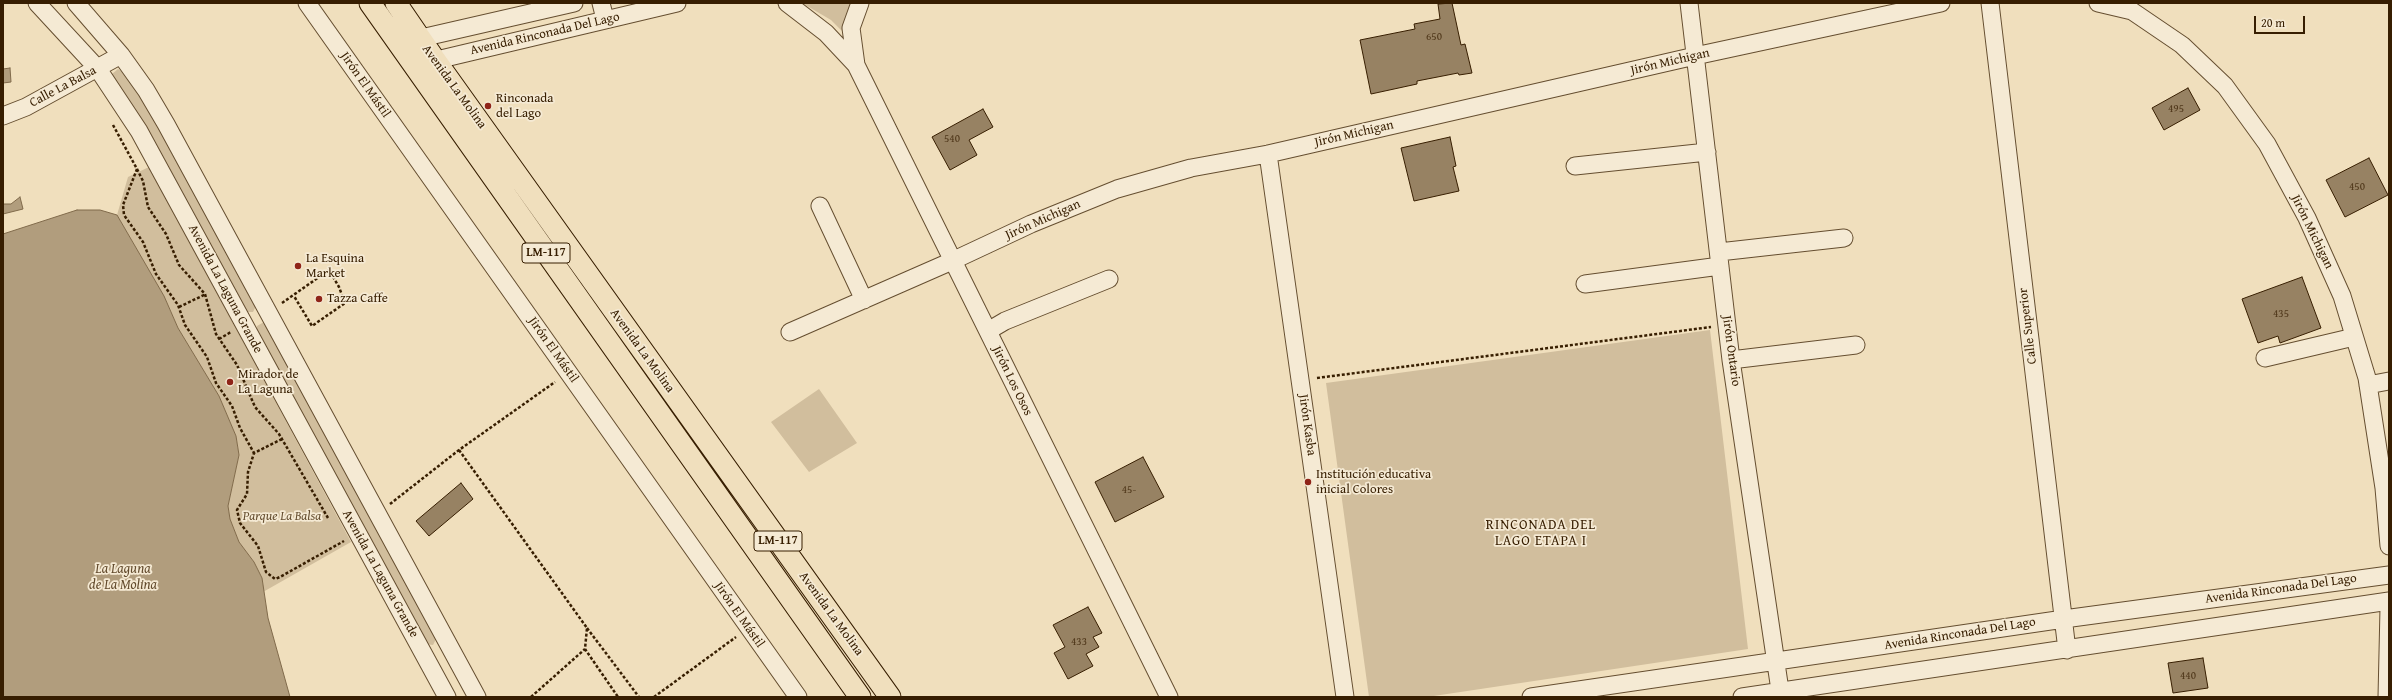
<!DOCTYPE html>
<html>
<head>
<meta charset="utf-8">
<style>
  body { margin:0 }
  #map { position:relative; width:2392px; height:700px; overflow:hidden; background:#f0dfbd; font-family:"Gentium Book Plus",serif }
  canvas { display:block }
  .frame { position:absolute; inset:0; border:4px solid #371e01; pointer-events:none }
  .scale { position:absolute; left:2254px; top:16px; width:51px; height:18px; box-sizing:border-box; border:2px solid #371e01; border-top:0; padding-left:5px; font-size:12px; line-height:14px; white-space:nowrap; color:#371e01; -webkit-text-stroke:3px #f5ead4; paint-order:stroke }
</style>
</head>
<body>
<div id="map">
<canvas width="2392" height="700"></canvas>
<div class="frame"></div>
<div class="scale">20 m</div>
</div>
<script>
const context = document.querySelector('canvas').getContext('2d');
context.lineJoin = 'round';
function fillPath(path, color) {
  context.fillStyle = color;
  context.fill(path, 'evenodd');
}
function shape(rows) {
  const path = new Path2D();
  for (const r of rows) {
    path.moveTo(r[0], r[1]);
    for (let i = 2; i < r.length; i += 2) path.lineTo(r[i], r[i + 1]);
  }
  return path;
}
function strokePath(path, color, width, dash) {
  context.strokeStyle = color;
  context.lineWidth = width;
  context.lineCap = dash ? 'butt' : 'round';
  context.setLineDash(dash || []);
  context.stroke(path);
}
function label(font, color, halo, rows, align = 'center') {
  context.font = font + ' "Gentium Book Plus",serif';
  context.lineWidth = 3.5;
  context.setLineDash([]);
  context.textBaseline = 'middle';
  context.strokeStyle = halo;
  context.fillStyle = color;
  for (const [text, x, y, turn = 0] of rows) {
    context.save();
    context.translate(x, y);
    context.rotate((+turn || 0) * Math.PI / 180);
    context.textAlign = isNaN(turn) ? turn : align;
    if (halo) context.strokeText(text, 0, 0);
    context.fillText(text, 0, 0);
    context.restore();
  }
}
const green = shape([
  [802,3,852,3,842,31,831,20],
  [118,69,121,71,140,96,157,124,256,306,253,312,246,312,113,78,112,74],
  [149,167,351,542,263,592,262,578,254,562,239,542,230,519,228,506,239,455,236,436,219,396,178,328,164,296,117,215,128,177],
  [264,322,267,324,436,639,433,645,426,644,257,330,257,326],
  [1710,330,1748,649,1427,697,1369,697,1326,383],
  [819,389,857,443,809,472,771,422]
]);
const water = shape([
  [10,68,11,82,3,83,3,69,10,68],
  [20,197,23,209,3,214,3,204,11,204,20,197],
  [77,210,100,210,117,215,164,296,178,328,219,396,236,436,239,455,228,506,230,519,239,542,254,562,262,578,268,618,290,697,3,697,3,234,77,210]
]);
const building = shape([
  [1452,3,1461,45,1465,44,1472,73,1459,75,1458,73,1417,81,1417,84,1371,94,1360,40,1415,29,1414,24,1440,19,1438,4,1452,3],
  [2188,88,2200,110,2164,130,2152,108,2188,88],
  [983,109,993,127,969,140,977,155,950,170,932,137,983,109],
  [1450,137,1456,166,1453,167,1459,191,1414,201,1401,148,1450,137],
  [2369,158,2388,195,2345,217,2326,180,2369,158],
  [2302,277,2321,328,2280,343,2278,336,2258,343,2242,299,2302,277],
  [1143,457,1164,497,1115,522,1095,482,1143,457],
  [461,483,473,499,429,536,416,521,461,483],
  [1088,607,1102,633,1093,637,1099,647,1086,654,1093,666,1068,679,1054,653,1065,647,1053,625,1088,607],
  [2203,658,2208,688,2173,693,2168,663,2203,658]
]);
const path = shape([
  [113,125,137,169,123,205,124,215,143,242,156,274,178,305,185,325,207,357,216,383,232,406,240,428,254,453],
  [137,169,143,181,148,207,166,234,179,265,205,294,216,334,237,365,255,407,279,434,328,518],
  [282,303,329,270,339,287,345,303,312,326,294,296],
  [179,307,206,294],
  [219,339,231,332],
  [1317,378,1711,327],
  [282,439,254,453,248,472,247,494,237,510,240,523,258,546,266,572,275,579,280,577,344,541],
  [459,450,587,628,585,649,618,697],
  [390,504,459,450,555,382],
  [587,628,639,697],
  [531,697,585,649],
  [654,697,736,637]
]);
const minor = shape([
  [37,3,98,69,139,131,447,697],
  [76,3,121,55,146,90,166,124,477,697],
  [307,3,798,697],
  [601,3,605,19],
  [787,3,826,33,856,65,1169,697],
  [1689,3,1731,360,1781,697],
  [1990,3,2067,650],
  [2098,3,2132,11,2182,45,2225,86,2267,144,2307,218,2342,296,2367,378,2384,488,2389,546],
  [408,41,574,3],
  [424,63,677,3],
  [856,65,851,28,860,3],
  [3,116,26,107,121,55],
  [1268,154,1345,697],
  [1575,166,1707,152],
  [820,206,864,300],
  [1719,252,1844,238],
  [1585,284,1720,266],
  [988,331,1005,321,1109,279],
  [790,332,952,261,1031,224,1117,189,1191,168,1268,154,1695,56,1941,3],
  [2265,358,2354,337],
  [1731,360,1856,345],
  [2368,385,2389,381],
  [1531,697,2064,619,2389,575],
  [1742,697,2389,601],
  [2387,697,2389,608]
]);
const major = shape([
  [370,3,860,697],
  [396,3,435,60,890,697]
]);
const markers = [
  [488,106,4,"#8f2418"],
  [298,266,4,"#8f2418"],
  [319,299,4,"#8f2418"],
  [230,382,4,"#8f2418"],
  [1308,482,4,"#8f2418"]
];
const numberNames = [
  ["650",1434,37],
  ["495",2176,109],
  ["540",952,139],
  ["450",2357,187],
  ["435",2281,314],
  ["45-",1129,490],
  ["433",1079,642],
  ["440",2188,676]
];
const shields = [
  [546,253,48],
  [778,541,48]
];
const shieldNames = [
  ["LM-117",546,253],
  ["LM-117",778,541]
];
const streetNames = [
  ["Avenida Rinconada Del Lago",545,34,-13],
  ["Jirón Michigan",1670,62,-13],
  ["Jirón El Mástil",365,85,55],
  ["Calle La Balsa",63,87,-28],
  ["Avenida La Molina",454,87,54],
  ["Jirón Michigan",1354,134,-13],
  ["Jirón Michigan",1043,220,-24],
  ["Jirón Michigan",2312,232,64],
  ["Avenida La Laguna Grande",225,289,62],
  ["Calle Superior",2028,326,-97],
  ["Jirón El Mástil",553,350,55],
  ["Avenida La Molina",642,351,54],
  ["Jirón Ontario",1731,351,82],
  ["Jirón Los Osos",1012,381,64],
  ["Jirón Kasba",1307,425,82],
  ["Avenida La Laguna Grande",380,574,61],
  ["Avenida Rinconada Del Lago",2281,589,-8],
  ["Avenida La Molina",831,614,54],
  ["Jirón El Mástil",739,615,55],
  ["Avenida Rinconada Del Lago",1960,634,-9]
];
const poiNames = [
  ["Rinconada",496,99],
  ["del Lago",496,114],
  ["La Esquina",306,259],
  ["Market",306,274],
  ["Tazza Caffe",327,299],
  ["Mirador de",238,375],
  ["La Laguna",238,390],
  ["Institución educativa",1316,475],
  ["inicial Colores",1316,490]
];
const parkNames = [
  ["Parque La Balsa",282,517]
];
const neighbourhoodNames = [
  ["RINCONADA DEL",1541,525],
  ["LAGO ETAPA I",1541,541]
];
const waterNames = [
  ["La Laguna",123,569],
  ["de La Molina",123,585]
];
fillPath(green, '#d1be9d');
fillPath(water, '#b19d7d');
strokePath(water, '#806a4b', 1);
fillPath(building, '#978263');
strokePath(building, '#371e01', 1);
strokePath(minor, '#654e30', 19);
strokePath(major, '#371e01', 23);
strokePath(path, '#371e01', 2.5, [3, 2]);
strokePath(minor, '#f5ead4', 17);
strokePath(major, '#f0dfbd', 21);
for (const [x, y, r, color] of markers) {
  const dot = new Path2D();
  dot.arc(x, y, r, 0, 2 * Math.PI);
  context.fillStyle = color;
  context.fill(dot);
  strokePath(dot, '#f5ead4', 1.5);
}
label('11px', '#4f371a', null, numberNames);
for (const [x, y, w] of shields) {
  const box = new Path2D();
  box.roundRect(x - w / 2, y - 10, w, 20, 3);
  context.fillStyle = '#f5ead4';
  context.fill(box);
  strokePath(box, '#371e01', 1);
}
label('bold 12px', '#371e01', null, shieldNames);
label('13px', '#371e01', '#f5ead4', streetNames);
label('13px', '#371e01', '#f5ead4', poiNames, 'left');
label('italic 13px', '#654e30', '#f5ead4', parkNames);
context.letterSpacing = '1px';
label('14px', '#371e01', '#f5ead4', neighbourhoodNames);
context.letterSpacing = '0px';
label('italic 14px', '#624a2c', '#f5ead4', waterNames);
</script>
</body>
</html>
